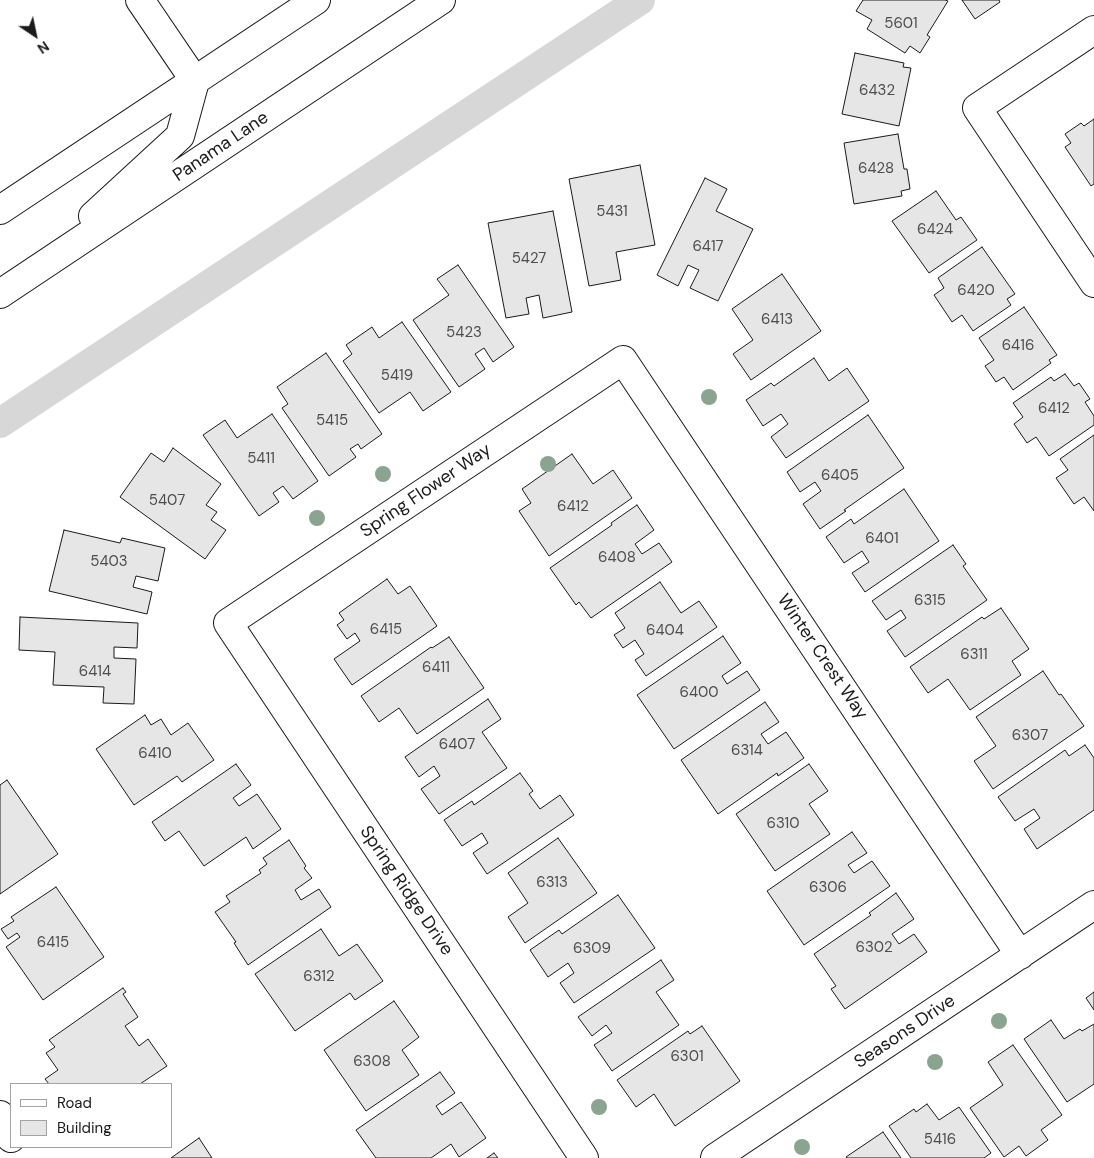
<!DOCTYPE html>
<html>
<head>
<meta charset="utf-8">
<style>
  body { margin:0 }
  #map { position:relative; width:1094px; height:1158px; overflow:hidden; background:#fff; font-family:"DM Sans",sans-serif }
  canvas { display:block }
  .legend { position:absolute; left:10px; top:1083px; width:162px; height:65px; box-sizing:border-box; background:#fff; border:1px solid #a3a3a3; margin:0; padding:6px 9px; list-style:none; font-size:15px; color:#1a1a1a }
  .legend li { display:flex; align-items:center; gap:10px; height:25px }
  .legend b { width:25px; border:1px solid #a3a3a3 }
  .north { position:absolute; left:10px; top:10px; width:50px; height:50px; -webkit-text-stroke:4px #fff; paint-order:stroke; rotate:146deg; font-size:14px; font-weight:700; line-height:20px; text-align:center; color:#1a1a1a }
  .north::after { content:''; display:block; margin:auto; width:18px; height:22px; background:#1a1a1a; clip-path:polygon(50% 0,100% 100%,50% 72%,0 100%) }
</style>
</head>
<body>
<div id="map">
<canvas width="1094" height="1158"></canvas>
<ul class="legend">
<li><b style="height:6px;background:#fff"></b>Road</li>
<li><b style="height:14px;background:#e6e6e6"></b>Building</li>
</ul>
<div class="north">N</div>
</div>
<script>
const context = document.querySelector('canvas').getContext('2d');
context.lineJoin = 'round';
function shape(rows) {
  const path = new Path2D();
  for (const r of rows) {
    path.moveTo(r[0], r[1]);
    for (let i = 2; i < r.length; i += 2) path.lineTo(r[i], r[i + 1]);
  }
  return path;
}
function strokePath(path, color, width, dash) {
  context.strokeStyle = color;
  context.lineWidth = width;
  context.lineCap = dash ? 'butt' : 'round';
  context.setLineDash(dash || []);
  context.stroke(path);
}
function fillPath(path, color) {
  context.fillStyle = color;
  context.fill(path, 'evenodd');
}
function label(font, color, halo, rows, align = 'center') {
  context.font = font + ' "DM Sans",sans-serif';
  context.lineWidth = 4;
  context.setLineDash([]);
  context.textBaseline = 'middle';
  context.strokeStyle = halo;
  context.fillStyle = color;
  for (const [text, x, y, turn = 0] of rows) {
    context.save();
    context.translate(x, y);
    context.rotate((+turn || 0) * Math.PI / 180);
    context.textAlign = isNaN(turn) ? turn : align;
    if (halo) context.strokeText(text, 0, 0);
    context.fillText(text, 0, 0);
    context.restore();
  }
}
const canal = shape([
  [0,423,640,0]
]);
const building = shape([
  [863,0,945,0,948,1,927,35,930,37,920,53,910,46,905,53,867,29,872,20,856,11,863,0],
  [962,0,999,0,1000,2,975,19,962,0],
  [855,53,904,63,903,67,911,68,899,126,842,114,855,53],
  [1094,119,1094,184,1091,186,1065,147,1071,143,1065,134,1081,123,1084,126,1094,119],
  [898,134,904,169,907,169,910,189,901,191,902,196,854,204,844,143,898,134],
  [640,165,655,245,616,252,621,280,589,286,569,179,640,165],
  [705,178,727,189,716,211,753,229,718,301,690,288,699,270,688,265,678,286,657,275,705,178],
  [936,191,956,220,961,217,977,240,929,273,892,221,936,191],
  [553,211,572,312,543,318,539,295,526,298,529,314,506,318,488,223,553,211],
  [982,247,1015,294,1007,299,1011,305,973,331,962,315,952,322,934,295,944,288,938,278,982,247],
  [458,265,514,347,493,362,484,348,475,354,485,369,459,387,413,320,449,295,437,279,458,265],
  [782,274,821,331,751,380,733,354,753,340,732,309,782,274],
  [1024,307,1057,355,1049,360,1051,363,1013,390,1004,377,996,382,985,366,994,360,979,338,1024,307],
  [402,322,451,392,423,411,410,392,379,413,343,361,352,354,346,345,372,327,379,338,402,322],
  [326,353,382,434,361,449,358,444,350,449,356,457,329,476,282,408,288,404,277,387,326,353],
  [814,358,829,381,847,368,869,401,786,458,771,437,788,424,781,414,763,426,746,400,771,383,774,386,814,358],
  [1065,374,1074,386,1079,383,1090,399,1085,402,1094,416,1094,425,1049,456,1036,437,1027,443,1014,424,1023,417,1013,403,1051,377,1054,381,1065,374],
  [272,414,318,481,293,499,283,486,273,493,279,502,259,516,203,435,225,420,237,438,272,414],
  [868,415,904,468,844,510,846,511,820,529,803,504,821,491,815,482,800,492,787,472,868,415],
  [1094,435,1094,511,1084,497,1074,504,1056,478,1068,470,1060,459,1094,435],
  [173,448,221,484,206,505,217,512,211,520,226,530,205,559,120,497,151,453,164,462,173,448],
  [572,454,593,484,613,470,632,498,549,556,519,511,531,503,522,489,572,454],
  [904,489,939,541,865,592,852,573,869,562,862,551,844,563,826,537,851,519,854,524,904,489],
  [637,505,654,530,635,544,642,554,659,543,672,562,591,618,579,602,576,605,550,568,612,525,611,523,637,505],
  [64,530,120,543,122,538,165,548,158,581,136,576,133,587,152,592,147,614,49,591,64,530],
  [953,545,966,564,963,566,987,600,905,657,887,631,906,618,901,610,886,620,872,601,953,545],
  [387,579,398,594,410,586,437,626,352,685,334,659,360,641,355,633,347,639,337,625,344,620,339,613,387,579],
  [660,582,681,613,699,601,717,627,646,676,635,660,644,654,635,640,623,648,614,635,625,628,615,613,660,582],
  [1001,608,1029,649,1012,661,1021,675,970,710,948,679,928,693,910,667,982,617,984,619,1001,608],
  [20,617,138,623,137,648,114,647,114,658,136,659,134,704,103,703,104,687,53,685,55,652,19,650,20,617],
  [723,636,741,663,722,676,727,684,747,671,760,690,674,749,637,695,723,636],
  [449,637,484,688,417,734,399,708,379,722,361,696,431,647,432,648,449,637],
  [1043,671,1059,695,1061,694,1084,726,993,789,974,761,996,746,976,717,1043,671],
  [488,699,501,719,482,732,507,768,439,814,421,789,440,776,434,766,419,777,405,757,488,699],
  [765,702,779,722,761,734,768,744,786,732,804,758,778,776,777,773,718,814,681,760,765,702],
  [145,715,151,725,161,719,171,735,188,723,214,760,182,782,177,776,134,805,96,749,145,715],
  [1085,745,1094,758,1094,810,1037,849,1024,829,1040,818,1034,809,1015,821,998,797,1065,750,1069,756,1085,745],
  [236,764,251,785,233,798,239,806,257,794,281,829,253,849,246,837,204,866,179,831,165,841,152,822,236,764],
  [809,764,828,791,809,804,830,834,775,871,736,814,809,764],
  [520,773,533,791,529,794,540,809,560,795,574,815,487,874,473,853,488,843,482,833,462,846,444,820,472,801,474,805,520,773],
  [7,780,58,854,0,894,0,785,7,780],
  [852,832,867,853,848,865,854,873,872,861,890,886,804,945,767,891,852,832],
  [558,838,597,893,525,943,508,917,528,903,508,873,558,838],
  [289,840,306,866,304,868,312,878,295,890,301,900,319,889,331,907,248,965,234,943,236,942,215,912,230,902,226,896,261,873,259,870,267,864,263,858,289,840],
  [56,887,104,957,43,1000,6,947,20,937,17,933,8,939,1,929,14,921,11,917,56,887],
  [896,893,914,919,892,934,899,944,914,934,927,952,845,1009,831,989,836,986,814,954,871,915,869,913,896,893],
  [618,895,655,948,574,1003,560,983,574,973,568,963,548,977,530,950,559,930,562,934,618,895],
  [321,929,339,956,357,944,383,981,355,1000,350,993,295,1031,255,974,321,929],
  [661,960,674,980,656,992,679,1025,612,1071,594,1045,612,1033,606,1025,592,1036,578,1017,661,960],
  [123,988,126,992,123,994,138,1017,125,1026,139,1046,148,1039,167,1066,140,1084,49,1084,45,1079,58,1070,46,1053,55,1047,49,1040,123,988],
  [1094,992,1094,1010,1086,998,1094,992],
  [394,1001,419,1037,402,1050,419,1075,366,1111,324,1050,394,1001],
  [1051,1020,1064,1039,1080,1029,1082,1031,1094,1024,1094,1084,1067,1102,1024,1039,1051,1020],
  [702,1026,740,1081,675,1126,654,1094,636,1107,617,1080,688,1031,690,1034,702,1026],
  [1013,1045,1062,1115,1041,1130,1048,1140,1026,1156,1019,1146,1004,1157,970,1108,1003,1085,988,1062,1013,1045],
  [440,1072,455,1093,436,1106,442,1115,461,1102,486,1138,459,1157,451,1144,431,1158,376,1158,356,1130,440,1072],
  [927,1104,939,1120,959,1107,991,1153,984,1158,911,1158,889,1126,914,1109,916,1112,927,1104],
  [883,1132,901,1158,847,1158,846,1157,883,1132],
  [199,1138,212,1158,171,1158,199,1138],
  [494,1153,498,1158,487,1158,494,1153]
]);
const minor = shape([
  [140,0,195,81],
  [1094,30,977,108,1094,283],
  [0,1115,11,1138],
  [584,1158,228,623,623,360,1020,955],
  [715,1158,1094,905]
]);
const major = shape([
  [0,210,316,0],
  [93,216,180,136,195,81],
  [0,294,441,0]
]);
const trees = [
  [709,397],
  [548,464],
  [383,474],
  [317,518],
  [999,1021],
  [935,1062],
  [599,1107],
  [802,1147]
];
const numberNames = [
  ["5601",901,24],
  ["6432",877,91],
  ["6428",876,169],
  ["5431",612,212],
  ["6424",935,230],
  ["6417",708,247],
  ["5427",529,259],
  ["6420",976,291],
  ["6413",777,320],
  ["5423",464,333],
  ["6416",1018,346],
  ["5419",397,376],
  ["6412",1054,409],
  ["5415",332,421],
  ["5411",261,459],
  ["6405",840,476],
  ["5407",167,501],
  ["6412",573,507],
  ["6401",882,539],
  ["6408",617,558],
  ["5403",109,562],
  ["6315",930,601],
  ["6415",386,630],
  ["6404",665,631],
  ["6311",974,655],
  ["6411",436,668],
  ["6414",95,672],
  ["6400",699,693],
  ["6307",1030,736],
  ["6407",457,745],
  ["6314",747,751],
  ["6410",155,754],
  ["6310",783,824],
  ["6313",552,883],
  ["6306",828,888],
  ["6415",53,943],
  ["6302",874,948],
  ["6309",592,949],
  ["6312",319,977],
  ["6301",687,1057],
  ["6308",372,1062],
  ["5416",940,1140]
];
const streetNames = [
  ["Panama Lane",221,147,-34],
  ["Spring Flower Way",426,491,-34],
  ["Winter Crest Way",822,657,56],
  ["Spring Ridge Drive",406,891,56],
  ["Seasons Drive",905,1032,-34]
];
strokePath(canal, '#d7d7d7', 30);
fillPath(building, '#e6e6e6');
strokePath(building, '#1a1a1a', 1);
strokePath(minor, '#1a1a1a', 30);
strokePath(major, '#1a1a1a', 30);
strokePath(minor, '#fff', 28);
strokePath(major, '#fff', 28);
context.fillStyle = '#8aa48f';
for (const [x, y] of trees) {
  context.beginPath();
  context.arc(x, y, 8, 0, 2 * Math.PI);
  context.fill();
}
label('15px', '#4d4d4d', null, numberNames);
label('18px', '#1a1a1a', '#fff', streetNames);
</script>
</body>
</html>
